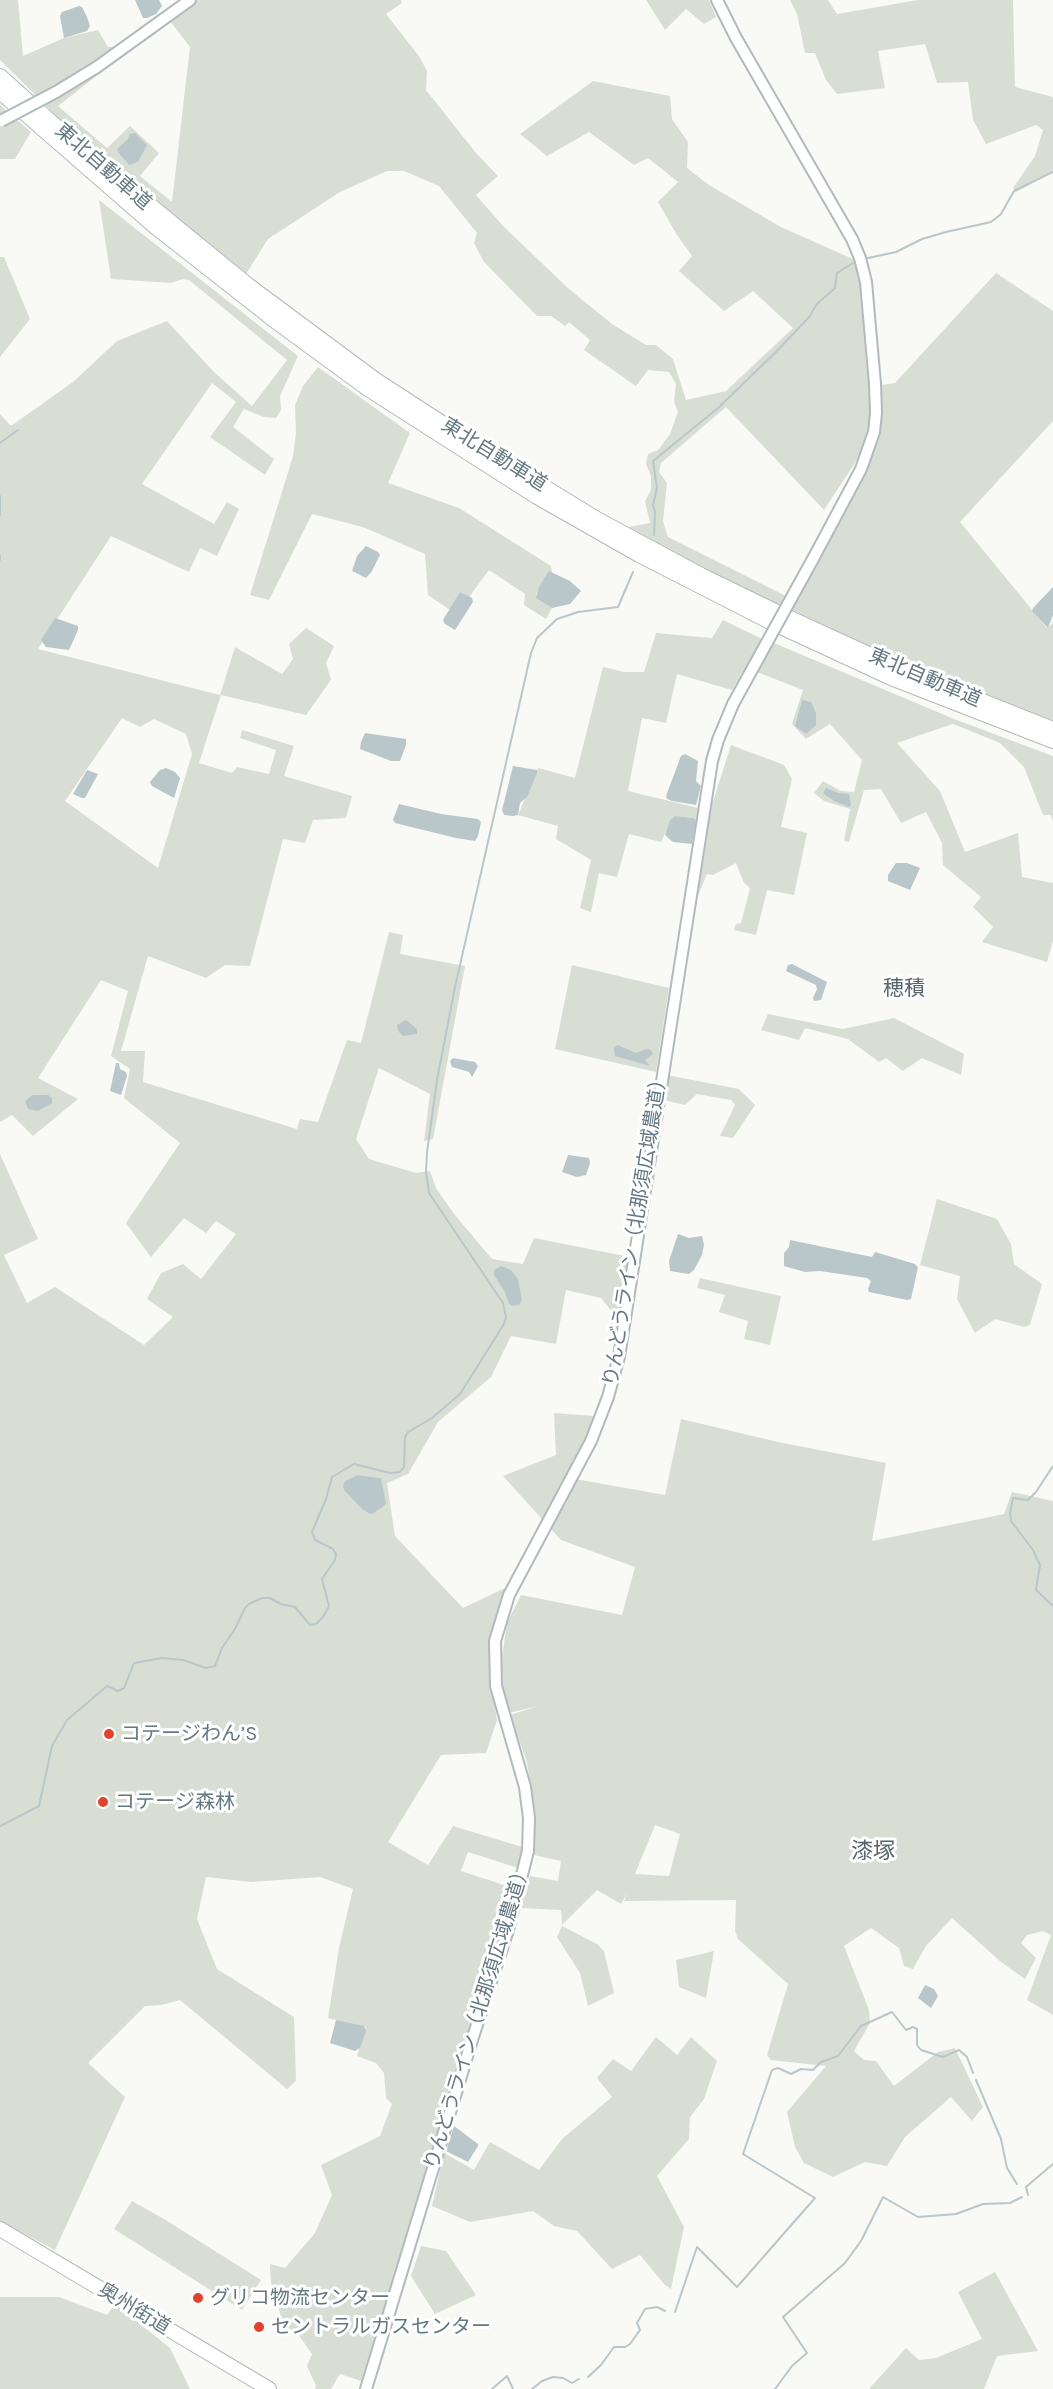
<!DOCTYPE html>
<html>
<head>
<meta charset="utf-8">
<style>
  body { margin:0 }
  canvas { display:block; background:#f9f9f6 }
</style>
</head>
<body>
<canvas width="1053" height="2389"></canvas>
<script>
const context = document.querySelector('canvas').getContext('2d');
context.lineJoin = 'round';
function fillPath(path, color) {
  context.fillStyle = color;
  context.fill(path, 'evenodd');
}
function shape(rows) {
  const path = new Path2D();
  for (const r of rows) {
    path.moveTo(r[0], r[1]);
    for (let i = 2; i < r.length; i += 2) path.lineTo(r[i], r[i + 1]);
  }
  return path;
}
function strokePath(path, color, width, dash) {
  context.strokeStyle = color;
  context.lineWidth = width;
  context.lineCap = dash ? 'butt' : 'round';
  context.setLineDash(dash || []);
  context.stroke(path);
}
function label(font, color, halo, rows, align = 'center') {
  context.font = font + ' Karla,"Noto Sans JP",sans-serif';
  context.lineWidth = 6;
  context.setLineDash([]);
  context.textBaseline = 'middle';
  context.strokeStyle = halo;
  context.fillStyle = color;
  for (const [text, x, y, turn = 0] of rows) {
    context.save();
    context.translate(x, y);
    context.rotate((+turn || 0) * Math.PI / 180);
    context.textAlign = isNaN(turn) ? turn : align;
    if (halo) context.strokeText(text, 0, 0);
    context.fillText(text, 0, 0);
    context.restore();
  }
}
const green = shape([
  [0,0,18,0,23,56,64,38,98,30,108,47,135,46,58,106,107,148,130,126,159,153,140,176,172,202,190,47,170,21,198,0,401,0,402,3,386,14,419,56,427,71,426,90,476,153,498,176,476,195,503,226,569,289,612,324,646,345,656,345,673,359,686,400,726,391,793,328,753,291,724,311,679,271,692,256,677,235,658,202,678,182,648,158,634,165,589,132,547,156,520,134,593,81,670,96,672,119,688,142,687,168,709,185,781,227,853,259,861,283,868,350,870,407,868,431,859,457,824,510,726,407,661,463,659,472,667,483,663,521,668,537,786,596,780,605,704,569,629,527,650,523,645,501,651,490,651,476,646,464,648,454,658,450,670,434,678,412,674,402,676,384,669,372,648,370,636,386,584,350,590,340,569,322,565,326,551,316,537,316,484,262,474,243,477,233,439,186,404,171,387,171,340,192,268,239,246,274,80,139,0,60],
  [646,0,709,0,716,17,704,24,686,9,665,30],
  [790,0,828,0,837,14,918,0,1013,0,1015,87,1053,97,1053,172,1016,192,1013,188,1035,156,1043,130,1036,125,986,144,973,120,968,82,937,83,925,44,878,51,885,88,837,94,826,80,815,53,805,53,797,14],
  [0,105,31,132,15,159,0,159],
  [99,200,298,356,280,396,281,410,276,418,264,417,244,409,233,427,274,459,265,475,210,437,236,402,212,383,142,484,214,524,227,502,239,509,217,556,200,548,189,572,111,536,38,649,220,695,235,647,282,674,293,659,289,644,306,628,334,646,326,663,331,680,306,715,221,695,199,763,232,773,237,767,269,774,276,750,240,738,242,730,294,746,284,776,352,796,346,818,313,820,305,843,283,839,250,966,225,965,206,978,148,956,121,1051,145,1051,143,1082,297,1129,300,1119,318,1122,347,1040,361,1043,389,932,403,935,400,954,465,966,433,1139,424,1141,430,1094,379,1068,356,1139,369,1159,416,1173,430,1171,436,1188,454,1214,492,1259,523,1264,534,1238,630,1257,617,1331,610,1331,613,1313,601,1298,566,1290,556,1344,511,1336,491,1377,438,1422,408,1474,387,1483,395,1536,463,1608,507,1587,492,1633,490,1676,497,1720,486,1753,441,1755,388,1842,428,1865,453,1826,522,1847,518,1868,468,1852,461,1871,513,1888,495,1959,361,2381,340,2374,331,2389,315,2389,316,2386,307,2366,312,2354,295,2330,285,2330,271,2283,270,2264,285,2268,315,2233,332,2195,321,2165,380,2136,392,2104,386,2098,384,2073,376,2063,357,2056,366,2027,328,2018,339,1948,353,1889,320,1877,251,1882,206,1877,197,1919,217,1969,294,2017,296,2081,287,2089,180,2000,161,2005,145,2006,88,2063,125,2097,55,2250,0,2221,0,1154,38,1239,4,1255,27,1303,55,1287,144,1345,173,1317,147,1299,161,1273,183,1264,201,1279,236,1234,216,1221,206,1233,184,1218,151,1257,126,1223,180,1143,124,1098,130,1069,111,1056,128,991,101,980,38,1078,78,1099,33,1136,12,1115,0,1122,0,414,11,426,73,382,117,341,167,321,214,372,252,406,287,360,189,280,183,279,171,283,111,279],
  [122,718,140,727,154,719,186,734,192,754,158,868,65,801],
  [358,1475,381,1478,362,1509,353,1498],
  [0,257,4,257,30,319,0,357],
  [996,273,1053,311,1053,421,960,522,1047,628,1052,624,1053,620,1053,721,914,667,790,609,863,473,880,385,895,383],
  [318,367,410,433,388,483,459,508,551,566,552,571,536,594,552,608,546,619,524,605,525,594,489,570,469,597,460,592,450,610,428,595,425,554,363,527,312,514,269,600,250,595,293,456,296,433,295,405,303,386],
  [723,620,762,639,732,690,677,674,666,723,642,718,628,791,698,808,696,820,694,818,675,816,672,818,661,842,629,834,617,877,599,873,591,912,580,908,591,860,556,839,558,826,518,815,538,768,575,778,603,667,624,672,644,672,656,633,712,638],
  [774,643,954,719,1053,756,1053,822,1051,815,1043,815,1024,767,1000,743,953,724,897,743,940,791,965,852,1018,833,1022,877,1053,883,1053,940,1047,962,982,942,993,927,973,907,981,897,943,865,942,843,926,812,901,823,881,789,864,790,849,842,844,841,850,809,824,801,814,793,823,781,841,791,854,792,862,760,830,724,806,739,792,724,803,690,757,672],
  [731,745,784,765,792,779,781,827,807,833,794,895,767,890,756,935,734,930,736,924,741,923,750,888,744,883,736,863,713,875,707,874,694,905,711,808],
  [572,965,669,988,656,1072,555,1049],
  [768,1014,843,1029,894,1018,964,1054,961,1075,922,1058,903,1071,886,1058,879,1062,848,1039,805,1028,799,1040,761,1030],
  [667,1075,739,1089,755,1105,733,1138,720,1136,735,1105,731,1100,697,1094,685,1105,664,1100],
  [937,1199,997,1219,1011,1244,1014,1264,1042,1284,1030,1325,1024,1327,995,1319,975,1333,957,1299,960,1276,920,1265],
  [700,1278,781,1296,770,1345,744,1339,748,1321,719,1312,725,1295,697,1288],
  [554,1413,595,1416,568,1475,575,1479,665,1495,681,1419,778,1442,886,1463,872,1541,1004,1514,1012,1492,1053,1501,1053,2015,1027,2000,1051,1935,1043,1931,1027,1935,1021,1943,1036,1958,1025,1979,1001,1962,952,1918,926,1946,913,1969,904,1966,899,1948,871,1928,844,1946,869,2010,870,2023,854,2051,864,2060,876,2061,894,2086,938,2052,955,2048,983,2107,972,2121,951,2097,905,2137,887,2166,865,2162,833,2177,804,2163,795,2147,787,2112,826,2066,771,2060,767,2055,788,1984,738,1939,735,1931,736,1900,624,1901,627,1893,621,1904,597,1890,562,1925,561,1910,520,1908,530,1876,558,1881,561,1861,534,1855,535,1824,533,1795,526,1759,510,1715,538,1706,509,1713,504,1694,501,1664,507,1623,521,1595,622,1615,635,1567,561,1540,503,1476,556,1455],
  [655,1825,680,1834,669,1876,635,1874],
  [562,1926,597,1944,604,1951,614,1993,588,2006,580,1973,557,1937],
  [714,1951,706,1998,679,1987,676,1960],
  [656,2037,677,2055,691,2037,717,2061,704,2099,690,2117,689,2139,657,2176,684,2227,671,2289,664,2284,640,2255,612,2269,577,2231,554,2226,533,2211,470,2222,432,2206,444,2153,474,2170,490,2142,539,2170,562,2139,612,2097,597,2078,613,2059,631,2071],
  [132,2201,164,2219,261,2280,242,2310,114,2229],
  [421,2246,446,2251,476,2295,435,2314,411,2276],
  [995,2272,1038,2351,997,2356,984,2389,869,2389,906,2348,919,2360,936,2358,982,2339,958,2292],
  [0,2297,59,2297,107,2315,115,2304,170,2348,190,2389,0,2389]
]);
const water = shape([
  [135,0,159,0,162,6,156,14,147,18,143,18],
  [79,6,82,7,87,17,90,26,87,31,64,38,60,16,62,12],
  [135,133,147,145,138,162,129,165,118,152,117,149,127,140,130,134],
  [366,546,378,552,380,555,372,571,366,578,352,571,357,556],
  [549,571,570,581,581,591,570,604,552,608,536,598,539,587],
  [1053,587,1053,615,1048,628,1032,611,1033,608],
  [460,592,472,598,473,602,455,630,445,624,443,620],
  [55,618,78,626,78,630,69,650,46,647,41,640],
  [802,700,811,702,816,713,816,725,806,734,795,726],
  [365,733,406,739,406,745,400,761,391,761,360,749,361,742],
  [685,754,698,761,696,781,701,786,696,805,672,801,667,799,666,796,681,756],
  [513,766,537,770,537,773,527,797,520,803,518,815,513,816,504,815,502,810],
  [166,768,175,772,180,778,174,798,152,786,150,782,160,770],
  [87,770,98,774,85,798,82,798,73,794],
  [826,788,838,793,849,794,851,805,849,807,834,801,823,793],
  [399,804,441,814,478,819,481,822,478,836,475,841,456,838,395,823,393,820],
  [675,816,694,818,696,820,692,844,673,842,665,835,670,820],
  [896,863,907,863,920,868,910,890,888,881,888,875],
  [792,964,827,982,821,1000,814,1001,813,998,817,989,816,985,786,971,788,965],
  [406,1020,417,1029,417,1034,403,1036,398,1031,397,1025],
  [618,1045,636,1053,646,1049,651,1050,653,1054,645,1060,650,1066,615,1056,614,1048],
  [453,1058,475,1062,478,1066,472,1077,469,1072,452,1067,450,1061],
  [116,1063,119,1063,120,1069,126,1072,127,1076,121,1095,110,1091],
  [33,1095,48,1095,52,1098,52,1103,38,1111,28,1109,25,1101],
  [568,1155,589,1158,590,1163,586,1175,577,1177,562,1172],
  [678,1234,689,1238,702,1236,704,1245,702,1255,694,1270,689,1274,670,1271,669,1261],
  [790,1240,872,1257,875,1252,915,1264,918,1267,911,1299,907,1300,869,1292,868,1289,871,1281,867,1278,820,1271,805,1272,784,1266,784,1253,789,1247],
  [501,1266,511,1270,518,1279,522,1300,519,1305,512,1306,509,1304,505,1292,494,1275,494,1270],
  [358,1475,381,1478,386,1504,374,1513,370,1514,362,1509,344,1490,343,1486,345,1481],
  [925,1985,934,1989,938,1996,931,2008,918,1998],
  [336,2020,364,2026,366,2031,360,2048,355,2051,330,2043],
  [454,2126,478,2144,478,2146,468,2162,446,2151]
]);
const stream = shape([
  [868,258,896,252,922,239,946,232,991,222,1001,214,1014,191,1053,172],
  [0,443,18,430],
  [0,496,0,515],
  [654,535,655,512,653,505,657,488,653,461,718,408,777,351,809,317,817,304,835,288,837,273,853,263],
  [0,556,0,560],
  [1053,1466,1036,1492,1028,1500,1013,1498,1010,1513,1011,1521,1033,1550,1040,1565,1036,1590,1053,1606],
  [0,1826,39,1806,52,1746,67,1720,107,1686,118,1691,124,1688,134,1663,162,1658,183,1660,206,1668,215,1666,222,1648,235,1629,245,1608,249,1604,262,1598,270,1598,281,1604,295,1607,310,1625,316,1624,323,1617,329,1606,322,1579,335,1560,336,1554,333,1549,315,1540,312,1532,326,1499,332,1477,354,1464,390,1473,400,1472,404,1467,405,1437,408,1432,432,1418,460,1394,504,1324,506,1317,503,1303,429,1193,426,1172,427,1152,437,1080,455,987,531,653,537,638,557,619,578,612,618,607,633,572],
  [976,2080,1001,2139,1007,2168,1017,2184],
  [1028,2195,1026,2187,1053,2164],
  [675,2312,697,2247,737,2287,815,2198,743,2154,772,2070,778,2068,791,2074,801,2069,813,2070,821,2062,838,2056,861,2026,892,2012,906,2030,913,2027,917,2029,917,2045,921,2050,943,2057,959,2050,967,2057,973,2073],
  [588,2377,601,2365,614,2347,625,2347,630,2344,640,2330,637,2323,645,2309,657,2307,665,2311],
  [492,2389,507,2376,513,2389],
  [532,2389,542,2381,553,2377,563,2378,572,2383,579,2379],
  [775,2389,792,2366,807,2353,783,2317,845,2263,861,2241,883,2197,918,2217,956,2214,983,2204,1010,2203,1022,2197]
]);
const secondary = shape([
  [717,0,736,38,852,239,860,258,866,282,875,384,876,413,874,432,861,469,814,557],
  [56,92,97,67,190,0],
  [366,2389,472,2040,508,1930,528,1851,529,1818,525,1787,496,1686,495,1641,509,1595,591,1441,608,1397,619,1357,712,761,718,740,733,704]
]);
const highway = shape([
  [0,76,85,152,248,285,376,380,473,443,597,519,701,575,775,611,897,667,1053,729],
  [0,92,154,226,275,321,368,389,537,497,639,555,770,622,891,678,1053,741],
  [0,2229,269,2389]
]);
const secondaryBridge = shape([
  [1,121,56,92],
  [733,704,814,557]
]);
const markers = [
  [109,1734,6,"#e5422b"],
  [103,1802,6,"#e5422b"],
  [198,2298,6,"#e5422b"],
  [259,2327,6,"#e5422b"]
];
const streetNames = [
  ["東北自動車道",103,167,41],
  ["東北自動車道",494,455,32],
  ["東北自動車道",925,678,23],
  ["りんどうライン（北那須広域農道）",636,1228,-81],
  ["りんどうライン（北那須広域農道）",478,2016,-73],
  ["奥州街道",134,2309,31]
];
const poiNames = [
  ["コテージわん’S",121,1734],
  ["コテージ森林",115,1802],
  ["グリコ物流センター",210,2298],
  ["セントラルガスセンター",271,2327]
];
const neighbourhoodNames = [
  ["穂積",904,989]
];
const quarterNames = [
  ["漆塚",873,1852]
];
fillPath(green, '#d9ded5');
fillPath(water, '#b9c7ca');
strokePath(stream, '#b9c7ca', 2);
strokePath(secondary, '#b2babd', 14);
strokePath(highway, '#b3b9bc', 16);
strokePath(secondary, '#fff', 10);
strokePath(highway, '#fff', 14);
strokePath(secondaryBridge, '#b2babd', 14, []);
strokePath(secondaryBridge, '#fff', 10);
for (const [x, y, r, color] of markers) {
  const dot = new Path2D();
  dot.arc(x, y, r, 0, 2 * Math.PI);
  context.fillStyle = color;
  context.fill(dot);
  strokePath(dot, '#fff', 2);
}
label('20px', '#647881', '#fff', streetNames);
label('20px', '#647881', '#fff', poiNames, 'left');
label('21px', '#56656c', '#fff', neighbourhoodNames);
label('22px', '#56656c', '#fff', quarterNames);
</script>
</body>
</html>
